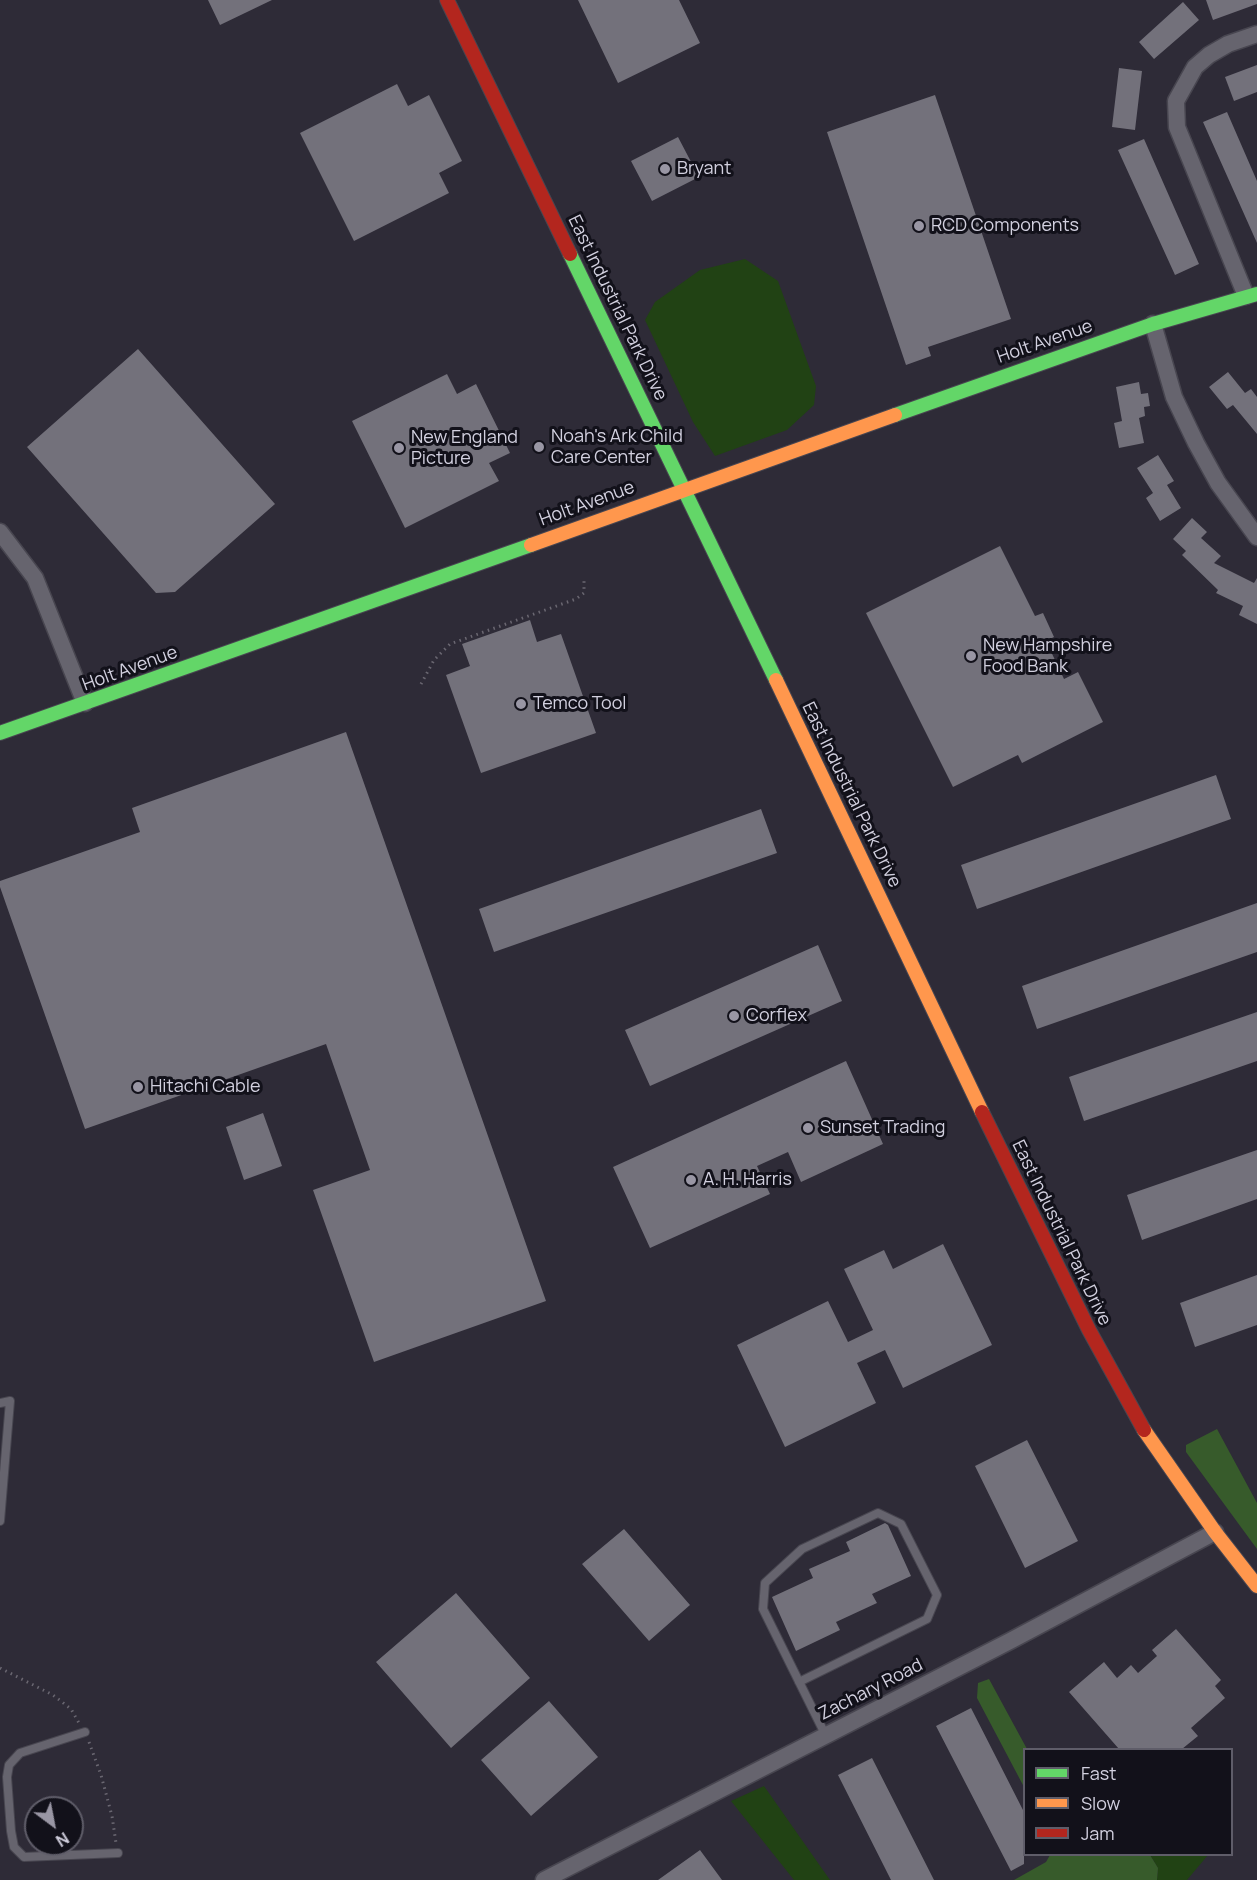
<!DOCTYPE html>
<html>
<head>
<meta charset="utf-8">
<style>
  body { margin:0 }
  #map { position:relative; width:1257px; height:1880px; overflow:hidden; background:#2e2b37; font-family:Manrope,sans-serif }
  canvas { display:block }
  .legend { position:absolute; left:1023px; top:1748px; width:210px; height:108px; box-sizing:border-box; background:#12111a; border:2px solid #5f5d69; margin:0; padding:8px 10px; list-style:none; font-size:18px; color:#d2d0df }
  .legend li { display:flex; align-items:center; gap:12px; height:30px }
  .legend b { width:30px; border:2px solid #5f5d69 }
  .north { position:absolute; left:24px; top:1796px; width:60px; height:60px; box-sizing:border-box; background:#12111a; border:2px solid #5f5d69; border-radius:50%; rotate:148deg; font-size:16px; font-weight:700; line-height:24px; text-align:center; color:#d2d0df }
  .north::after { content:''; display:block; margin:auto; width:21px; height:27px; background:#9996a4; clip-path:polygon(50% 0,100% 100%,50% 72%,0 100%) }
</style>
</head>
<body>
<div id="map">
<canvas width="1257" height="1880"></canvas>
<ul class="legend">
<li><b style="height:8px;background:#63d668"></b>Fast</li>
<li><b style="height:8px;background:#ff974d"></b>Slow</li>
<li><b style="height:8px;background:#b3261e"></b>Jam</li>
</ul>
<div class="north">N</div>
</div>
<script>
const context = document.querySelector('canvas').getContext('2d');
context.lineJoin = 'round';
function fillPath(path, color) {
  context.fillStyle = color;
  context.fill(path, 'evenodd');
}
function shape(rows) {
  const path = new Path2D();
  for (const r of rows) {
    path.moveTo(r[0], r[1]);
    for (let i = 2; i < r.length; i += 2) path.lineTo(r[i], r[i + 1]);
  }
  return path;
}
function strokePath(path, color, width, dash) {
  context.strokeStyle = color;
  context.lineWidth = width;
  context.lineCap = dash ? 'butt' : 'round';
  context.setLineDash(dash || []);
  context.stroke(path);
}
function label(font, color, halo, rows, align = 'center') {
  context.font = font + ' Manrope,sans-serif';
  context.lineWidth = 6;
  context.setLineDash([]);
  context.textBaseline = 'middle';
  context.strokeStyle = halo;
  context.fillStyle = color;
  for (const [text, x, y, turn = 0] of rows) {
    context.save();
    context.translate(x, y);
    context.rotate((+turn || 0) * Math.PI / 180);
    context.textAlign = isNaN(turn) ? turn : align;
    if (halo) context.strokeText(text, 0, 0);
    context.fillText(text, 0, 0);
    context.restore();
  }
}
const green = shape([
  [745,259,778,281,816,386,814,405,787,430,715,456,693,422,645,320,655,302,700,270],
  [764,1786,830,1880,794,1880,731,1801],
  [1150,1855,1208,1855,1187,1880,1157,1880,1158,1868]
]);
const forest = shape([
  [1217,1429,1257,1503,1257,1549,1186,1452,1186,1445],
  [989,1679,1027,1749,1024,1750,1024,1787,977,1698,978,1683],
  [1084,1855,1150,1855,1158,1868,1157,1880,1014,1880,1046,1862,1050,1855]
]);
const building = shape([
  [208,0,272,0,220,25],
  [578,0,679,0,700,43,618,83],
  [1206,0,1257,0,1257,4,1213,20],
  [1183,2,1199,20,1154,59,1139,42],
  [1257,65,1257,92,1234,101,1225,77],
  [1119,68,1142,71,1135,130,1112,127],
  [397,84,408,106,429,95,462,161,439,173,449,193,354,241,300,133],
  [935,95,1011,319,928,347,931,356,906,365,827,132],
  [1227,112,1257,181,1257,243,1203,122],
  [678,137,699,177,652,201,631,161],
  [1144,139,1199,264,1175,275,1118,150],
  [138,349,275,504,175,592,156,593,27,447],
  [1228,372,1245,393,1251,389,1257,397,1257,434,1233,405,1227,409,1209,387],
  [447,374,457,394,476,384,510,453,489,463,499,481,405,528,352,421],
  [1139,382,1141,394,1148,393,1150,406,1144,407,1145,416,1139,418,1144,443,1119,448,1114,423,1122,421,1116,387],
  [1158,455,1174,481,1167,485,1181,508,1160,521,1146,498,1153,493,1137,468],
  [1192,518,1207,532,1201,538,1221,556,1214,563,1254,583,1257,578,1257,624,1239,615,1243,606,1216,593,1218,590,1182,555,1186,551,1173,539],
  [1000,546,1035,616,1043,613,1054,637,1046,641,1064,679,1078,672,1103,722,1022,763,1018,755,953,787,866,613],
  [530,620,537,642,561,634,596,733,481,773,446,675,470,666,462,644],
  [346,732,546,1301,374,1362,313,1190,370,1170,326,1044,85,1129,0,887,0,881,140,832,132,808],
  [1216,775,1231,819,977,909,961,865],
  [761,809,777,853,494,952,479,909],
  [1257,903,1257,952,1037,1029,1022,986],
  [818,945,842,1001,650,1086,625,1030],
  [1257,1012,1257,1061,1084,1121,1069,1077],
  [846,1061,883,1144,801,1182,788,1152,757,1166,770,1194,650,1248,613,1167],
  [263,1113,282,1166,244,1180,226,1127],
  [1257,1150,1257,1199,1142,1240,1127,1195],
  [943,1244,992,1345,903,1388,885,1350,857,1363,876,1403,785,1447,737,1345,828,1301,848,1342,873,1330,844,1269,884,1250,893,1269],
  [1257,1275,1257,1325,1195,1347,1180,1303],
  [1027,1440,1078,1541,1025,1568,975,1466],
  [885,1523,888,1525,911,1576,872,1594,877,1603,836,1622,840,1630,796,1651,772,1597,813,1578,809,1569,850,1551,846,1542],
  [624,1529,690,1605,649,1641,582,1564],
  [456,1593,530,1678,451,1748,376,1662],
  [1176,1629,1221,1680,1215,1686,1225,1698,1191,1728,1198,1736,1182,1749,1119,1749,1069,1692,1104,1662,1117,1678,1131,1665,1138,1673,1157,1656,1152,1650],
  [549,1701,598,1757,531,1816,481,1760],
  [971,1708,1024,1812,1024,1864,1011,1871,936,1726],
  [872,1758,934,1880,891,1880,838,1775],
  [700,1850,722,1880,658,1880]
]);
const path = shape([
  [421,684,434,660,450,644,576,599,584,593,584,578],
  [0,1668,53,1695,71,1709,79,1723],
  [89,1742,101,1775,112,1816,116,1843]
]);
const lane = shape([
  [0,1403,10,1401,0,1521],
  [799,1682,927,1619,937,1595,901,1524,878,1513,802,1549,765,1583,763,1609,826,1736],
  [85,1732,20,1753,9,1765,7,1777,11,1831,14,1847,24,1857,118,1853]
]);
const street = shape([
  [1246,296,1177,127,1176,101,1195,67,1209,55,1228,44,1257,34],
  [1153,324,1174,397,1196,443,1218,483,1257,537],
  [0,532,35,578,85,703],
  [544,1880,1010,1641,1215,1532]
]);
const fast = shape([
  [570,254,776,680],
  [895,415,1153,324,1257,294],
  [0,733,531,545]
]);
const slow = shape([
  [531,545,895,415],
  [776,680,982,1112],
  [1144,1430,1215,1532,1257,1586]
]);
const jam = shape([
  [447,0,570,254],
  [982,1112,1089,1330,1144,1430]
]);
const markers = [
  [665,169,6,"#9996a4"],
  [919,226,6,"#9996a4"],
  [539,447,6,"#9996a4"],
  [399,448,6,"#9996a4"],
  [971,656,6,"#9996a4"],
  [521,704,6,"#9996a4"],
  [734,1016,6,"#9996a4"],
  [138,1087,6,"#9996a4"],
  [808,1128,6,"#9996a4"],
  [691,1180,6,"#9996a4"]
];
const poiNames = [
  ["Bryant",677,169],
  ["RCD Components",931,226],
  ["Noah's Ark Child",551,437],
  ["Care Center",551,458],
  ["New England",411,438],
  ["Picture",411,459],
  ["New Hampshire",983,646],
  ["Food Bank",983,667],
  ["Temco Tool",533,704],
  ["Corflex",746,1016],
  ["Hitachi Cable",150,1087],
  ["Sunset Trading",820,1128],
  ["A. H. Harris",703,1180]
];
const streetNames = [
  ["East Industrial Park Drive",617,308,64],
  ["Holt Avenue",1045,342,-19],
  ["Holt Avenue",587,504,-20],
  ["Holt Avenue",130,669,-20],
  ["East Industrial Park Drive",851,795,64],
  ["East Industrial Park Drive",1061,1233,64],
  ["Zachary Road",871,1690,-27]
];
fillPath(green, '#214214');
fillPath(forest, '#375b2b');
fillPath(building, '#73717b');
strokePath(lane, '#484650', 10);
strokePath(street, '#484650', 19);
strokePath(fast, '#484650', 16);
strokePath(slow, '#484650', 16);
strokePath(jam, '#484650', 16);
strokePath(path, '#6a6771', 3, [1.5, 4.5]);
strokePath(lane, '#66646e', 8);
strokePath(street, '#66646e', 16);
strokePath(fast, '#63d668', 14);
strokePath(slow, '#ff974d', 14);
strokePath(jam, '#b3261e', 14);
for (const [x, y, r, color] of markers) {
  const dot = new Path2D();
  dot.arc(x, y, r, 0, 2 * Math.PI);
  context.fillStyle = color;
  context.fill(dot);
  strokePath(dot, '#12111a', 2);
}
label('18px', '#d2d0df', '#12111a', poiNames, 'left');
label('18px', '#d2d0df', '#12111a', streetNames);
</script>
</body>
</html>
